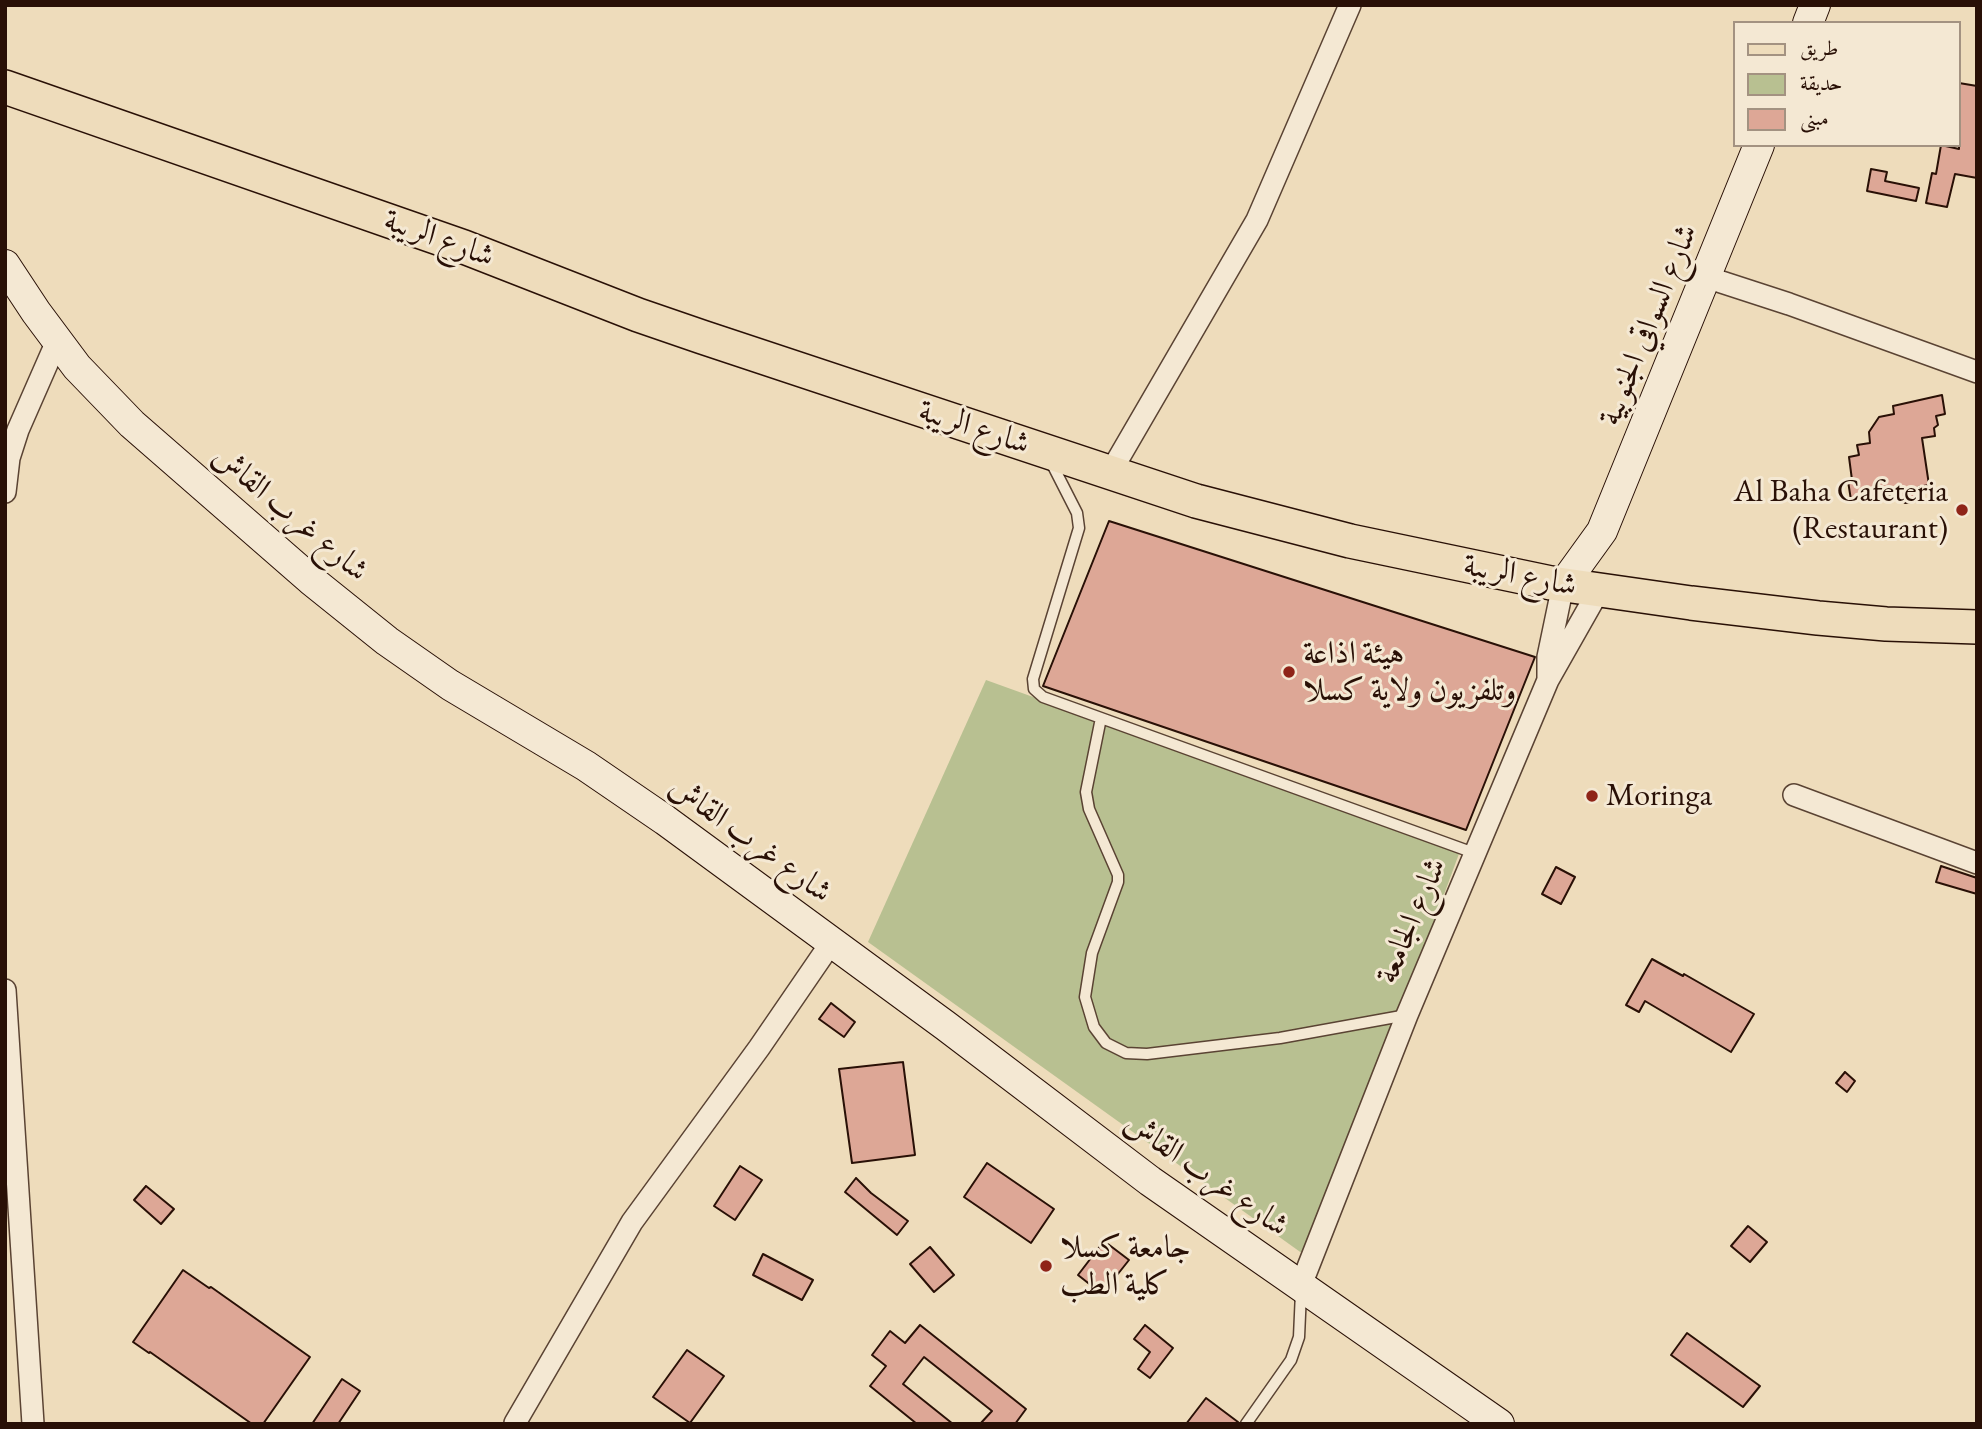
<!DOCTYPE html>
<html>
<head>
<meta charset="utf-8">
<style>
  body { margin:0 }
  #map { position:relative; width:1982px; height:1429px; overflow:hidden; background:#eedcbb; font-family:"EB Garamond",Amiri,serif }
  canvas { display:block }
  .frame { position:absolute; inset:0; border:7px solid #291006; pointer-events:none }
  .legend { position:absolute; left:1733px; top:21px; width:228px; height:126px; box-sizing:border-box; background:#f4e8d3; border:2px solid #a39281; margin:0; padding:9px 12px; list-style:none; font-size:21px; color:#291006 }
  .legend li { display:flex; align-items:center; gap:14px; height:35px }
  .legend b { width:35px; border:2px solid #a39281 }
</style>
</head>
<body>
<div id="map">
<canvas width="1982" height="1429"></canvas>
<div class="frame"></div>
<ul class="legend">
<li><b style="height:9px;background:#eedcbb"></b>طريق</li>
<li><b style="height:19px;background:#b8c091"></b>حديقة</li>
<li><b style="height:19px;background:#dda796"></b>مبنى</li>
</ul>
</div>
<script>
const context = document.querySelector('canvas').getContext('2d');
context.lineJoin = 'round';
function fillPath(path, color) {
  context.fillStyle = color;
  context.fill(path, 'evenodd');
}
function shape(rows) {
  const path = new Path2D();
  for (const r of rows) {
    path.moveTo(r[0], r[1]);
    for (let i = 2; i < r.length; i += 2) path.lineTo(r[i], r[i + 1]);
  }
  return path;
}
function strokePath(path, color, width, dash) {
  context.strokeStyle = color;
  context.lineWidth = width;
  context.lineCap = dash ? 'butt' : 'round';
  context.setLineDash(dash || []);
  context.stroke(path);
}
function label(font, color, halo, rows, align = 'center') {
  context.font = font + ' "EB Garamond",Amiri,serif';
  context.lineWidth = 6;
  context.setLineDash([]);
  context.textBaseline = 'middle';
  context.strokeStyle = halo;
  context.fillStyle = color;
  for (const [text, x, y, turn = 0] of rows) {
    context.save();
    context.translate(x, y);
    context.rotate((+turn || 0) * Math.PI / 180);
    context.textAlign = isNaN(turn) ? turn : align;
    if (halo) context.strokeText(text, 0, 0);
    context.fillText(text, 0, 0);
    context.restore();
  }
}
const green = shape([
  [986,680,1460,851,1310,1259,868,942]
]);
const building = shape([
  [1959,83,1977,86,1977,178,1955,174,1947,207,1926,203,1932,173,1936,174,1941,145,1959,149,1959,83],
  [1871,169,1887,172,1885,181,1919,188,1916,201,1867,191,1871,169],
  [1942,395,1945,414,1936,416,1938,425,1934,428,1935,436,1922,438,1929,485,1918,487,1920,501,1905,503,1891,494,1851,500,1848,481,1852,480,1849,457,1859,455,1857,445,1870,443,1869,432,1879,417,1894,414,1893,406,1942,395],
  [1109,521,1535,657,1466,830,1043,686,1109,521],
  [1941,866,1977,878,1977,894,1936,882,1941,866],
  [1556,867,1575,877,1561,904,1542,894,1556,867],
  [1652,959,1683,976,1684,974,1754,1014,1731,1052,1645,1001,1639,1012,1626,1005,1652,959],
  [831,1003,855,1022,844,1037,819,1019,831,1003],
  [903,1062,915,1155,852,1163,839,1069,903,1062],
  [1845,1072,1855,1081,1847,1092,1836,1083,1845,1072],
  [987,1163,1054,1209,1031,1243,964,1197,987,1163],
  [740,1166,762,1180,735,1220,714,1206,740,1166],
  [856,1178,871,1193,908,1221,897,1235,845,1192,856,1178],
  [146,1186,174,1209,161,1224,134,1200,146,1186],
  [1748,1226,1767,1242,1750,1262,1731,1246,1748,1226],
  [1104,1241,1129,1260,1102,1294,1078,1275,1104,1241],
  [930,1247,954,1275,934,1292,910,1264,930,1247],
  [763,1254,813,1280,802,1300,753,1275,763,1254],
  [183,1270,209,1288,211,1287,310,1357,263,1424,252,1424,150,1352,149,1353,133,1342,183,1270],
  [920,1325,1026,1409,1015,1424,980,1424,992,1411,924,1357,903,1384,953,1424,917,1424,870,1386,886,1366,872,1355,890,1331,905,1343,920,1325],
  [1145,1325,1173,1348,1150,1378,1138,1369,1150,1352,1134,1339,1145,1325],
  [1687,1333,1760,1386,1743,1407,1671,1355,1687,1333],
  [687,1350,724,1376,690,1423,653,1397,687,1350],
  [342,1379,360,1391,338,1424,312,1424,342,1379],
  [1206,1398,1238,1422,1238,1424,1186,1424,1206,1398]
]);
const lane = shape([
  [1051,462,1077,513,1079,528,1033,679,1034,689,1043,697,1474,853],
  [1101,718,1086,792,1089,809,1118,875,1118,882,1092,953,1085,997,1094,1027,1106,1043,1126,1053,1147,1054,1280,1038,1407,1015],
  [1246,1424,1291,1360,1299,1337,1301,1292]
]);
const street = shape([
  [1706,277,1789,304,1977,372],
  [1110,473,1257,220,1350,5],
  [5,492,9,458,18,430,57,341],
  [1548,678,1548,657,1563,585],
  [1794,795,1977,863],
  [5,990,33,1424],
  [1301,1285,1407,1015,1548,680,1599,590],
  [515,1423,632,1222,759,1048,831,943]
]);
const secondary = shape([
  [1808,23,1815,5],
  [5,265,36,312,77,367,132,424,311,580,387,641,450,685,586,766,665,820,946,1026,1150,1181,1499,1424],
  [1563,585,1602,531,1759,145]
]);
const primary = shape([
  [5,87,464,247,638,315,702,337,1196,501,1350,541,1551,583,1691,603,1818,618,1886,624,1977,627]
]);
const markers = [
  [1962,510,7,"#8f2418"],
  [1289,672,7,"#8f2418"],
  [1592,796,7,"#8f2418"],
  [1046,1266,7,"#8f2418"]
];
const streetNames = [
  ["شارع الريبة",439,239,20],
  ["شارع السواقي الجنوبية",1649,325,-68],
  ["شارع الريبة",974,428,18],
  ["شارع غرب القاش",290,514,40],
  ["شارع الريبة",1520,576,11],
  ["شارع غرب القاش",750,840,36],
  ["شارع الجامعة",1412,921,-67],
  ["شارع غرب القاش",1206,1175,35]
];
const poiNames = [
  ["Al Baha Cafeteria",1948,492,"right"],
  ["(Restaurant)",1948,529,"right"],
  ["هيئة اذاعة",1303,654],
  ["وتلفزيون ولاية كسلا",1303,691],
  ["Moringa",1606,796],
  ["جامعة كسلا",1060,1248],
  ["كلية الطب",1060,1285]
];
fillPath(green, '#b8c091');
fillPath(building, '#dda796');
strokePath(building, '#291006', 2);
strokePath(lane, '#5a4333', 13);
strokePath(street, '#5a4333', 24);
strokePath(secondary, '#291006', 32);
strokePath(primary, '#291006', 36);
strokePath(lane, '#f4e8d3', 10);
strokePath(street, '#f4e8d3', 21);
strokePath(secondary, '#f4e8d3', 30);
strokePath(primary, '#eedcbb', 33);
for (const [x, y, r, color] of markers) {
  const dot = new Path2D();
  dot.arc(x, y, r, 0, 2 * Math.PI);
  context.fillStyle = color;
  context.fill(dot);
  strokePath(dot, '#f4e8d3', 2.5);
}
label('32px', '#291006', '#f4e8d3', streetNames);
label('32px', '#291006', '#f4e8d3', poiNames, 'left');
</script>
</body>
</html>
